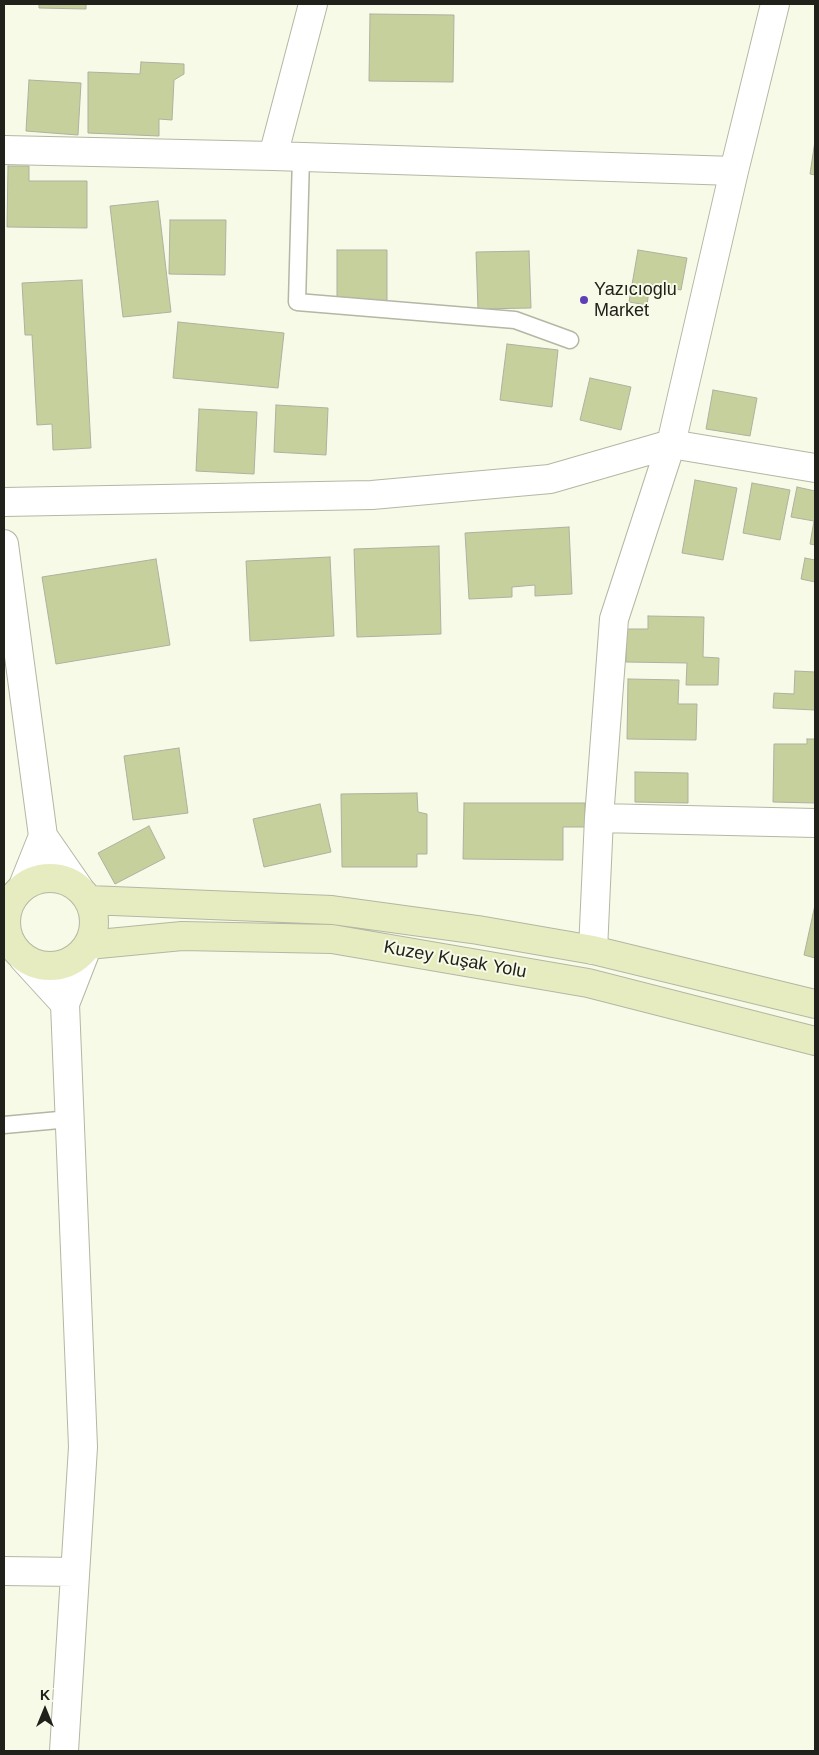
<!DOCTYPE html>
<html>
<head>
<meta charset="utf-8">
<style>
  body { margin:0 }
  #map { position:relative; width:819px; height:1755px; overflow:hidden; background:#f6fae7; font-family:Helvetica,sans-serif }
  canvas { display:block }
  .frame { position:absolute; inset:0; border:5px solid #20211a; pointer-events:none }
  .north { position:absolute; left:20px; top:1685px; width:50px; height:50px; -webkit-text-stroke:4px #f6fae7; paint-order:stroke; rotate:0deg; font-size:14px; font-weight:700; line-height:20px; text-align:center; color:#20211a }
  .north::after { content:''; display:block; margin:auto; width:18px; height:22px; background:#20211a; clip-path:polygon(50% 0,100% 100%,50% 72%,0 100%) }
</style>
</head>
<body>
<div id="map">
<canvas width="819" height="1755"></canvas>
<div class="frame"></div>
<div class="north">K</div>
</div>
<script>
const context = document.querySelector('canvas').getContext('2d');
context.lineJoin = 'round';
function fillPath(path, color) {
  context.fillStyle = color;
  context.fill(path, 'evenodd');
}
function shape(rows) {
  const path = new Path2D();
  for (const r of rows) {
    if (r.length === 3) {
      path.moveTo(r[0] + r[2], r[1]);
      path.arc(r[0], r[1], r[2], 0, 2 * Math.PI);
      continue;
    }
    path.moveTo(r[0], r[1]);
    for (let i = 2; i < r.length; i += 2) path.lineTo(r[i], r[i + 1]);
  }
  return path;
}
function strokePath(path, color, width, dash) {
  context.strokeStyle = color;
  context.lineWidth = width;
  context.lineCap = dash ? 'butt' : 'round';
  context.setLineDash(dash || []);
  context.stroke(path);
}
function label(font, color, halo, rows, align = 'center') {
  context.font = font + ' Helvetica,sans-serif';
  context.lineWidth = 4;
  context.setLineDash([]);
  context.textBaseline = 'middle';
  context.strokeStyle = halo;
  context.fillStyle = color;
  for (const [text, x, y, turn = 0] of rows) {
    context.save();
    context.translate(x, y);
    context.rotate((+turn || 0) * Math.PI / 180);
    context.textAlign = isNaN(turn) ? turn : align;
    if (halo) context.strokeText(text, 0, 0);
    context.fillText(text, 0, 0);
    context.restore();
  }
}
const building = shape([
  [39,4,86,4,86,9,39,8,39,4],
  [370,14,454,15,453,82,369,81,370,14],
  [141,62,184,64,184,74,174,80,172,120,159,119,159,136,88,133,88,72,140,74,141,62],
  [29,80,81,83,78,135,26,131,29,80],
  [815,141,815,175,810,174,815,141],
  [8,166,29,166,29,181,87,181,87,228,7,227,8,166],
  [158,201,171,312,123,317,110,206,158,201],
  [170,220,226,220,225,275,169,274,170,220],
  [337,250,387,250,387,301,337,300,337,250],
  [638,250,687,258,681,290,650,284,647,305,629,302,638,250],
  [529,251,531,308,478,309,476,252,529,251],
  [82,280,91,448,53,450,52,424,37,425,32,335,25,335,22,283,82,280],
  [178,322,284,333,278,388,173,378,178,322],
  [507,344,558,350,552,407,500,400,507,344],
  [590,378,631,387,621,430,580,420,590,378],
  [713,390,757,398,750,436,706,429,713,390],
  [276,405,328,408,326,455,274,452,276,405],
  [199,409,257,412,254,474,196,471,199,409],
  [695,480,737,488,723,560,682,553,695,480],
  [752,483,790,490,780,540,743,533,752,483],
  [797,487,815,491,815,545,810,544,814,521,791,517,797,487],
  [569,527,572,594,535,596,535,585,512,587,512,597,469,599,465,533,569,527],
  [439,546,441,634,357,637,354,549,439,546],
  [330,557,334,636,250,641,246,561,330,557],
  [805,558,815,560,815,582,801,579,805,558],
  [156,559,170,645,56,664,42,577,156,559],
  [648,616,704,617,703,657,719,658,718,685,686,685,687,663,626,662,626,629,648,629,648,616],
  [795,671,815,672,815,710,773,708,774,693,794,694,795,671],
  [628,679,679,680,678,704,697,704,696,740,627,739,628,679],
  [807,739,815,739,815,803,773,802,774,744,807,744,807,739],
  [179,748,188,813,133,820,124,756,179,748],
  [635,772,688,773,688,803,635,802,635,772],
  [417,793,418,812,427,814,427,854,417,854,417,867,342,867,341,794,417,793],
  [464,803,585,803,585,827,563,827,563,860,463,859,464,803],
  [320,804,331,852,264,867,253,819,320,804],
  [149,826,165,858,115,884,98,853,149,826],
  [815,905,815,958,804,955,815,905]
]);
const service = shape([
  [301,157,297,302,515,320,570,340],
  [4,1125,70,1119]
]);
const minor = shape([
  [4,150,273,156,734,171],
  [273,156,313,4],
  [4,502,372,495,550,479,671,444,815,468],
  [4,544,43,836,79,888],
  [599,818,815,823],
  [23,886,43,836],
  [593,950,599,818,614,619,671,444,734,171,775,4],
  [23,958,65,1004],
  [4,1571,75,1572],
  [64,1751,83,1447,65,1004,88,945]
]);
const secondary = shape([
  [50,922,44],
  [89,900,332,910,478,930,593,950,815,1004],
  [88,945,182,936,332,939,588,983,815,1041]
]);
const markers = [
  [584,300,5,"#5d3eb7"]
];
const poiNames = [
  ["Yazıcıoglu",594,290],
  ["Market",594,311]
];
const streetNames = [
  ["Kuzey Kuşak Yolu",455,960,10]
];
fillPath(building, '#c6d09c');
strokePath(building, '#aeb19f', 1);
strokePath(service, '#b3b7a4', 19);
strokePath(minor, '#b3b7a4', 30);
strokePath(secondary, '#b3b7a4', 30);
strokePath(service, '#fff', 16);
strokePath(minor, '#fff', 28);
strokePath(secondary, '#e7ecc0', 28);
for (const [x, y, r, color] of markers) {
  const dot = new Path2D();
  dot.arc(x, y, r, 0, 2 * Math.PI);
  context.fillStyle = color;
  context.fill(dot);
  strokePath(dot, '#f6fae7', 2);
}
label('18px', '#20211a', '#f6fae7', poiNames, 'left');
label('18px', '#20211a', '#f6fae7', streetNames);
</script>
</body>
</html>
